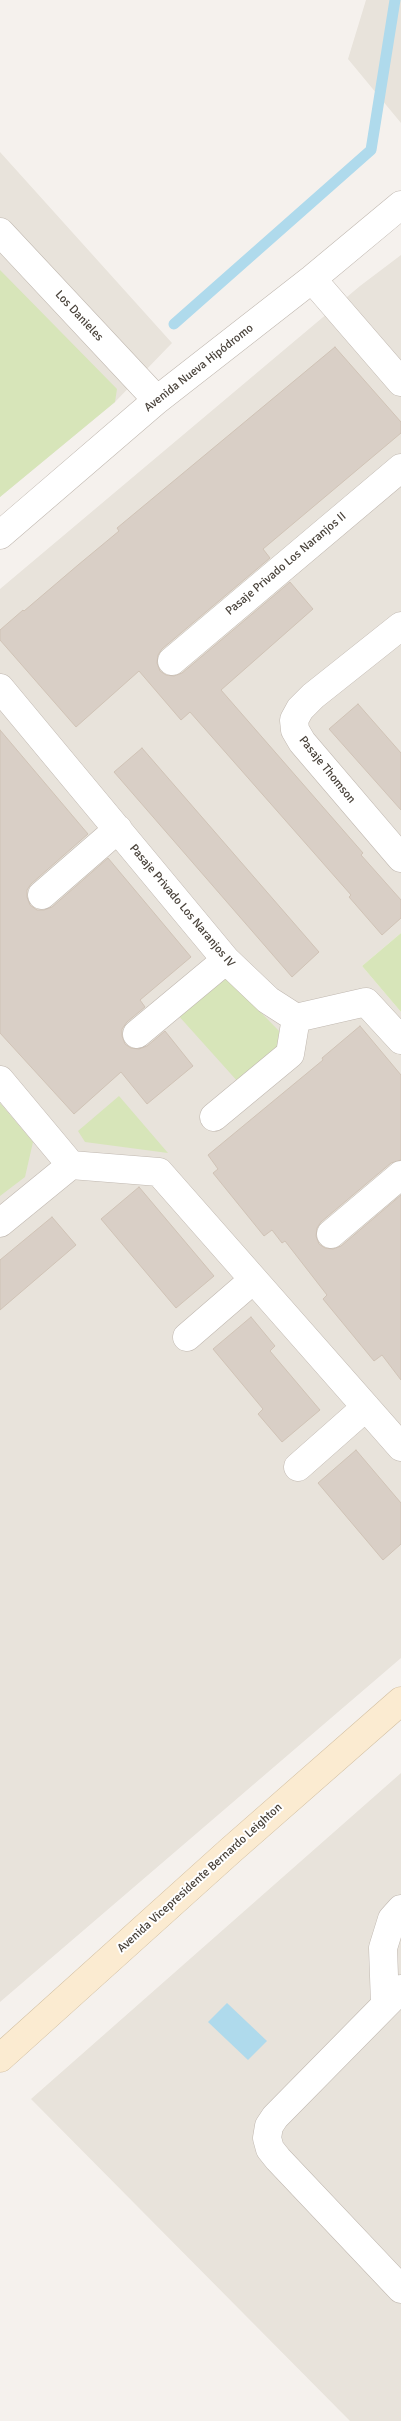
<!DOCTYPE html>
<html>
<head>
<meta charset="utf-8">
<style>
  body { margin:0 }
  canvas { display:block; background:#f5f1ed }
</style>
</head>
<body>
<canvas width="401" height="2421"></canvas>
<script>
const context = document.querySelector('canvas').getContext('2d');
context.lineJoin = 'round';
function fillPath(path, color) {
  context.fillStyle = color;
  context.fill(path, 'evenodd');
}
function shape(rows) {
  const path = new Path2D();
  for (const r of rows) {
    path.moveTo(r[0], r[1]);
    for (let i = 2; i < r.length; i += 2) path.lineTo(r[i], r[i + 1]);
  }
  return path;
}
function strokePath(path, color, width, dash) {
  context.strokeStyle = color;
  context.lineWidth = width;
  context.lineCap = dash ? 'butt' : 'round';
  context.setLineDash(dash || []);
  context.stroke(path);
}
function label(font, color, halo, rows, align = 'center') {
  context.font = font + ' Signika,sans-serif';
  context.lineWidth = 4;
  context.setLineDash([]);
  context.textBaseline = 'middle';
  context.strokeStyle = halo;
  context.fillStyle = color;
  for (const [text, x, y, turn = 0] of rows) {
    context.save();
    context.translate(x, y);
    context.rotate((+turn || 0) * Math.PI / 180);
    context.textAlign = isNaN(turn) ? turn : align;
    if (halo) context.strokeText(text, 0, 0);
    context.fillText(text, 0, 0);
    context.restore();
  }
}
const residential = shape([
  [366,0,401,0,401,123,348,59],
  [0,152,172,343,115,402,0,497],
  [401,255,401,933,362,966,401,1012,401,1658,0,2002,0,589,360,286],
  [401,1773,401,2421,350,2421,31,2099]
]);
const green = shape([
  [0,270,117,389,115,402,0,497],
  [401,933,401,1012,362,966],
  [227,978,281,1033,278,1053,239,1083,177,1014],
  [119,1096,168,1153,85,1142,78,1131],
  [0,1103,33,1142,25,1177,0,1196]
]);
const water = shape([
  [227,2003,267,2041,248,2060,208,2022]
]);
const stream = shape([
  [174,324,371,150,395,0]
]);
const building = shape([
  [335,347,401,422,401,433,263,549,270,558,162,649,158,655,157,663,160,671,166,675,174,676,182,673,290,582,313,609,221,690,363,853,361,855,401,900,401,918,382,935,349,897,351,895,190,712,181,720,139,671,76,727,0,640,0,630,23,610,24,611,78,565,119,531,117,528,335,347],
  [358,704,401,753,401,810,329,729,358,704],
  [0,730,88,834,31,884,27,890,27,897,30,905,37,910,44,910,52,907,108,858,191,957,140,1000,145,1007,127,1022,122,1029,122,1036,125,1044,131,1048,139,1049,147,1046,165,1031,193,1066,147,1104,121,1072,74,1114,0,1033,0,730],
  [142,748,319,952,292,977,114,772,142,748],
  [360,1026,401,1075,401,1160,391,1163,321,1222,317,1228,316,1236,319,1244,325,1248,333,1249,341,1246,401,1195,401,1380,382,1355,374,1361,323,1299,327,1295,285,1241,282,1243,272,1230,264,1236,213,1173,218,1169,208,1155,323,1060,322,1058,360,1026],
  [139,1187,214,1276,176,1308,101,1219,139,1187],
  [52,1217,76,1245,0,1310,0,1260,52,1217],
  [251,1317,275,1346,270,1351,320,1410,282,1442,258,1414,263,1409,213,1349,251,1317],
  [356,1450,401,1503,401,1544,383,1560,318,1483,356,1450]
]);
const minor = shape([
  [0,232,157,400],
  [312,279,401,382],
  [0,535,157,400,312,279,401,205],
  [401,626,313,696,300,709,294,720,295,730,302,742,401,858],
  [172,661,401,468],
  [0,688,226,960,268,1000,296,1018,366,1002,401,1040],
  [42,895,118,829],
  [137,1034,226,960],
  [0,1080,71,1165,159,1172,401,1447],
  [214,1117,290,1054,296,1018],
  [0,1223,71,1165],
  [331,1234,401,1175],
  [187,1337,253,1280],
  [298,1467,366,1407],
  [401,1989,275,2117,269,2126,267,2138,270,2149,278,2159,401,2289],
  [385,2004,383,1948,392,1919,401,1909]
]);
const secondary = shape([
  [0,2058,231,1850,401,1701]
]);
const streetNames = [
  ["Los Danieles",79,316,47],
  ["Avenida Nueva Hipódromo",199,368,-38],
  ["Pasaje Privado Los Naranjos II",286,564,-40],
  ["Pasaje Thomson",327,770,51],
  ["Pasaje Privado Los Naranjos IV",182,906,50],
  ["Avenida Vicepresidente Bernardo Leighton",200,1878,-42]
];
fillPath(residential, '#e8e3db');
fillPath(green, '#d7e5b9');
fillPath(water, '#afdaec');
strokePath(stream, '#afdaec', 11);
fillPath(building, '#d9cfc6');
strokePath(building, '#d0c3b6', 1);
strokePath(minor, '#c0b8b0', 29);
strokePath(secondary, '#d1bea0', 29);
strokePath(minor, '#fff', 28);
strokePath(secondary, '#fbebd1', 28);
label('12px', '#49423a', '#fff', streetNames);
</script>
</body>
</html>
